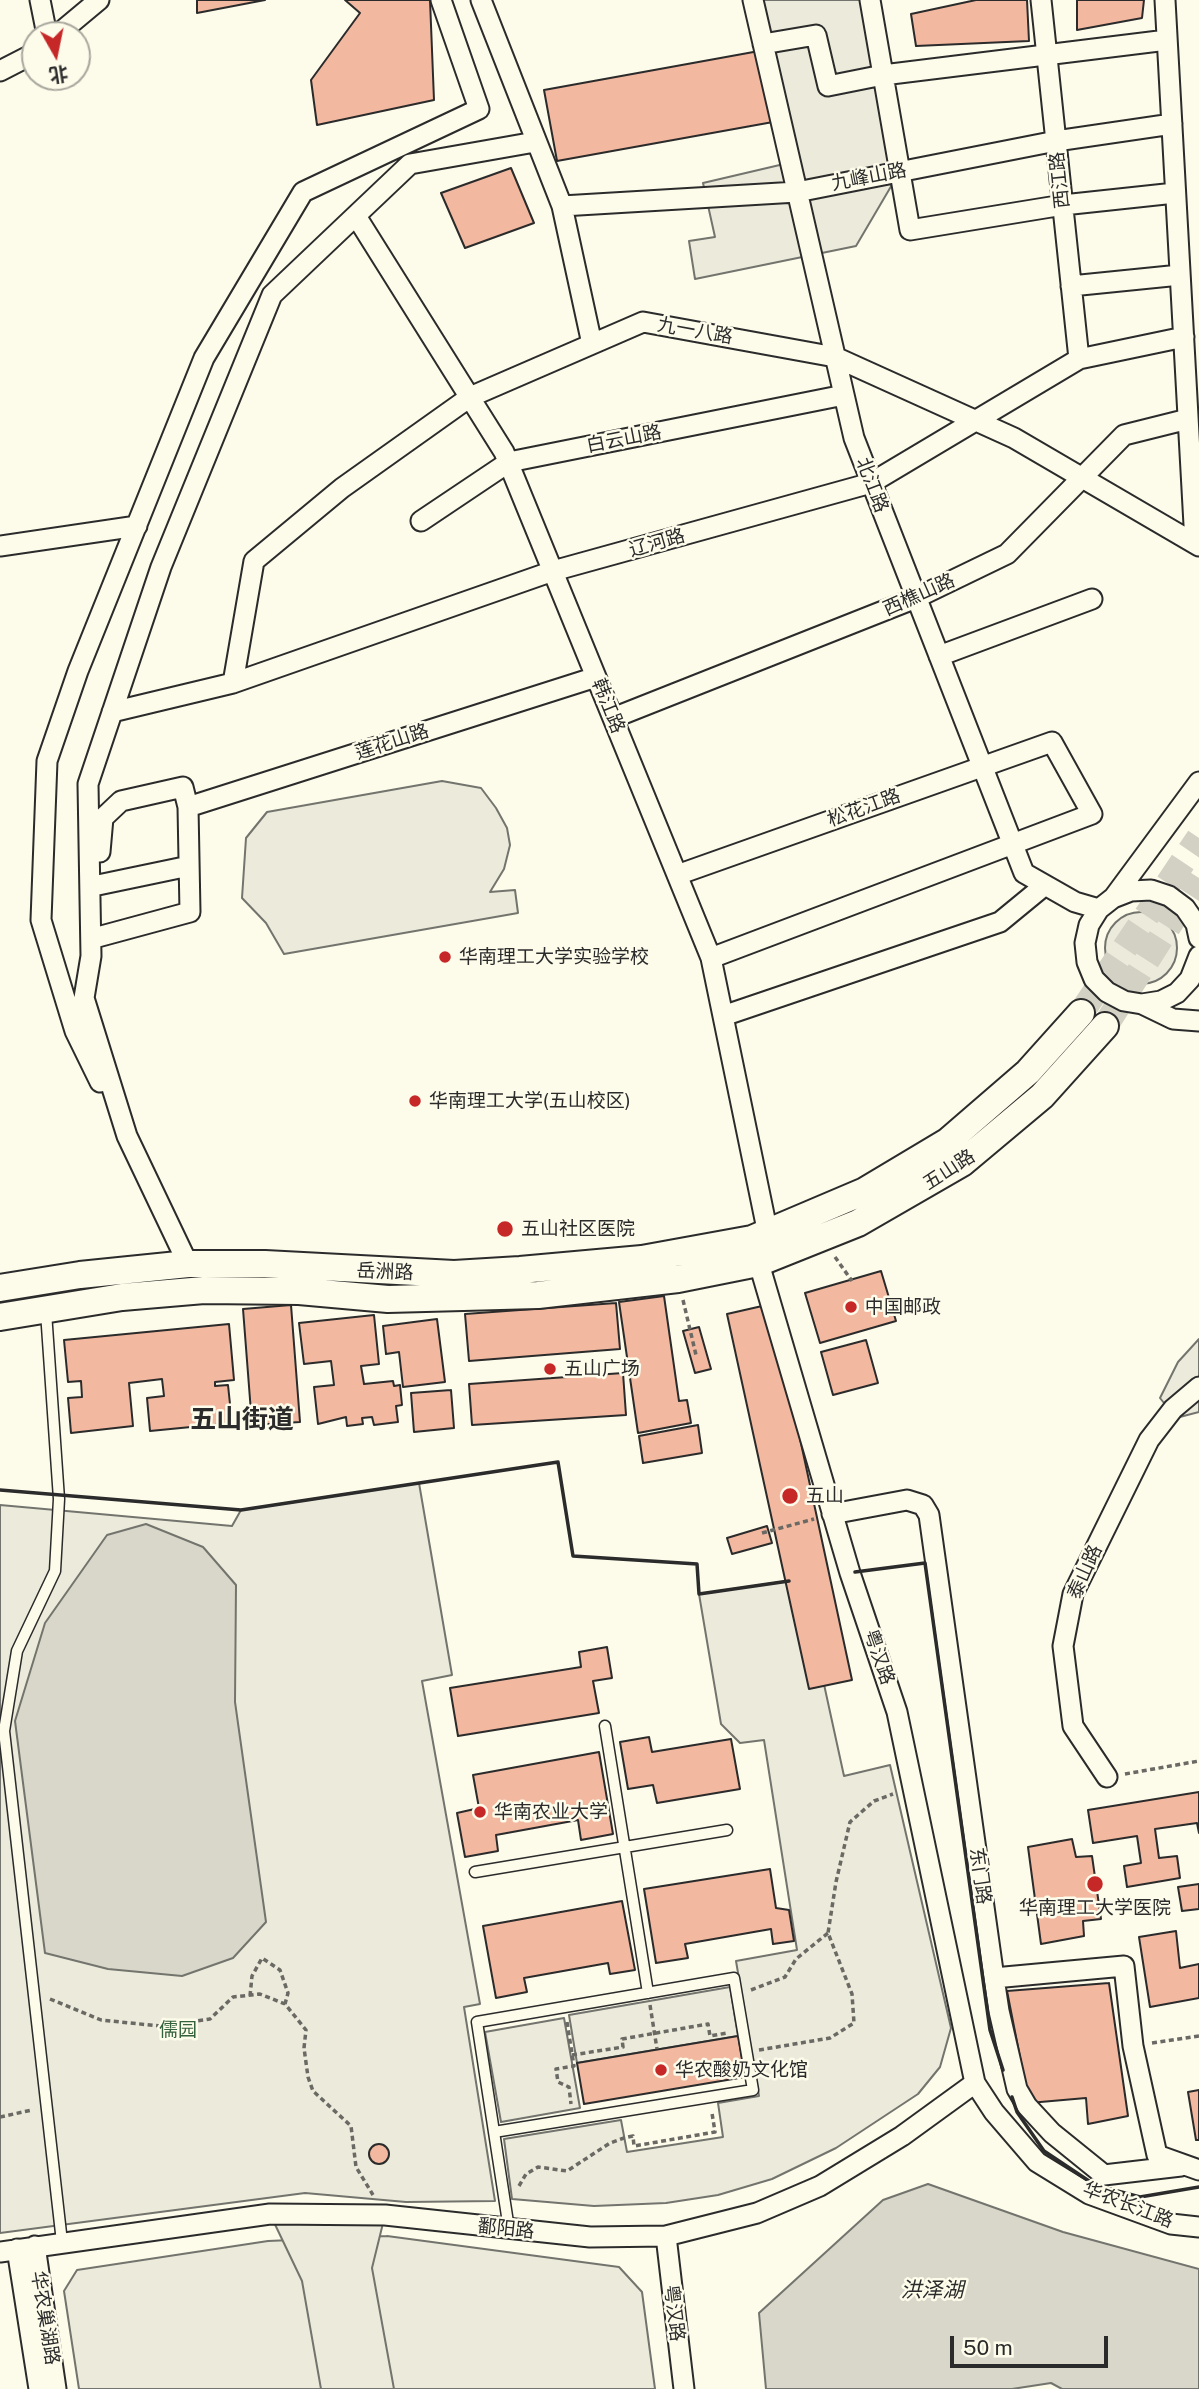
<!DOCTYPE html>
<html>
<head>
<meta charset="utf-8">
<style>
  body { margin:0 }
  #map { position:relative; width:1199px; height:2389px; overflow:hidden; background:#fdfbea; font-family:"Public Sans","Noto Sans SC",sans-serif }
  canvas { display:block }
  .north { position:absolute; left:21px; top:21px; width:70px; height:70px; box-sizing:border-box; background:#fdfbea; border:2px solid #a9a89e; border-radius:50%; rotate:171deg; font-size:19px; font-weight:700; line-height:28px; text-align:center; color:#2b2b2b }
  .north::after { content:''; display:block; margin:auto; width:24px; height:32px; background:#c62828; clip-path:polygon(50% 0,100% 100%,50% 72%,0 100%) }
  .scale { position:absolute; left:950px; top:2336px; width:158px; height:32px; box-sizing:border-box; border:4px solid #2b2b2b; border-top:0; padding-left:9px; font-size:21px; line-height:24px; white-space:nowrap; color:#2b2b2b; -webkit-text-stroke:5px #fdfbea; paint-order:stroke }
</style>
</head>
<body>
<div id="map">
<canvas width="1199" height="2389"></canvas>
<div class="north">北</div>
<div class="scale">50 m</div>
</div>
<script>
const context = document.querySelector('canvas').getContext('2d');
context.lineJoin = 'round';
function fillPath(path, color) {
  context.fillStyle = color;
  context.fill(path, 'evenodd');
}
function shape(rows) {
  const path = new Path2D();
  for (const r of rows) {
    if (r.length === 3) {
      path.moveTo(r[0] + r[2], r[1]);
      path.arc(r[0], r[1], r[2], 0, 2 * Math.PI);
      continue;
    }
    path.moveTo(r[0], r[1]);
    for (let i = 2; i < r.length; i += 2) path.lineTo(r[i], r[i + 1]);
  }
  return path;
}
function strokePath(path, color, width, dash) {
  context.strokeStyle = color;
  context.lineWidth = width;
  context.lineCap = dash ? 'butt' : 'round';
  context.setLineDash(dash || []);
  context.stroke(path);
}
function label(font, color, halo, rows, align = 'center') {
  context.font = font + ' "Public Sans","Noto Sans SC",sans-serif';
  context.lineWidth = 5;
  context.setLineDash([]);
  context.textBaseline = 'middle';
  context.strokeStyle = halo;
  context.fillStyle = color;
  for (const [text, x, y, turn = 0] of rows) {
    context.save();
    context.translate(x, y);
    context.rotate((+turn || 0) * Math.PI / 180);
    context.textAlign = isNaN(turn) ? turn : align;
    if (halo) context.strokeText(text, 0, 0);
    context.fillText(text, 0, 0);
    context.restore();
  }
}
const green = shape([
  [745,0,874,0,903,166,856,246,695,279,689,241,715,237,703,183,784,164,745,0],
  [442,781,481,788,496,808,507,828,510,845,504,869,490,892,515,890,518,913,284,954,266,923,242,898,246,838,267,812,442,781],
  [1141,948,36],
  [1199,1339,1199,1412,1176,1418,1160,1398,1178,1362,1199,1339],
  [419,1483,452,1675,422,1681,480,2004,464,2007,495,2201,406,2202,305,2193,0,2233,0,1505,232,1526,241,1510,419,1483],
  [801,1579,844,1776,890,1765,951,2028,940,2067,918,2094,836,2148,772,2179,718,2195,666,2203,594,2206,512,2199,504,2139,621,2120,627,2152,723,2137,718,2103,759,2096,736,1961,797,1950,764,1740,740,1743,721,1724,699,1594,801,1579],
  [730,1987,738,2036,577,2063,569,2015,730,1987],
  [564,2018,580,2108,501,2122,485,2032,564,2018],
  [387,2236,619,2267,642,2292,655,2389,79,2389,64,2291,77,2270,268,2241,387,2236]
]);
const parking = shape([
  [270,2214,385,2215,372,2268,394,2389,321,2389,302,2281,270,2214]
]);
const water = shape([
  [146,1524,203,1547,236,1585,235,1702,266,1922,233,1958,182,1976,108,1969,45,1953,15,1721,45,1623,107,1535,146,1524],
  [928,2184,1063,2232,1199,2269,1199,2389,1062,2389,1051,2383,1012,2389,766,2389,759,2313,883,2200,928,2184]
]);
const building = shape([
  [197,0,265,0,197,13,197,0],
  [345,0,430,0,434,100,317,125,311,80,360,13,345,0],
  [976,0,1027,0,1029,41,916,46,911,14,976,0],
  [1077,0,1144,0,1142,18,1077,30,1077,0],
  [759,51,773,122,557,161,544,90,759,51],
  [511,168,534,223,465,248,441,193,511,168],
  [881,1271,896,1321,820,1343,805,1293,881,1271],
  [664,1296,679,1401,687,1400,691,1423,638,1433,619,1302,664,1296],
  [616,1303,620,1349,469,1361,465,1314,616,1303],
  [771,1304,852,1680,809,1689,727,1314,771,1304],
  [291,1305,300,1422,252,1425,243,1309,291,1305],
  [374,1315,379,1364,361,1366,364,1384,393,1381,394,1386,400,1385,402,1405,396,1406,398,1422,374,1425,372,1417,362,1418,363,1424,347,1426,346,1417,318,1424,314,1387,334,1385,331,1361,304,1364,299,1323,374,1315],
  [437,1319,445,1382,403,1387,399,1352,386,1354,383,1326,437,1319],
  [229,1324,234,1380,215,1382,215,1386,228,1385,232,1423,150,1431,147,1398,164,1396,162,1379,129,1383,133,1426,71,1433,68,1398,82,1397,81,1381,68,1382,64,1340,229,1324],
  [699,1327,711,1369,695,1373,683,1331,699,1327],
  [866,1340,878,1383,833,1395,821,1352,866,1340],
  [623,1373,626,1415,472,1425,469,1384,623,1373],
  [451,1390,454,1428,414,1432,411,1393,451,1390],
  [698,1425,702,1453,643,1463,639,1436,698,1425],
  [767,1526,772,1543,732,1554,727,1538,767,1526],
  [607,1647,612,1678,593,1681,599,1713,458,1736,450,1688,581,1667,579,1652,607,1647],
  [649,1737,652,1752,731,1739,740,1789,657,1803,653,1785,628,1789,620,1742,649,1737],
  [599,1752,613,1834,581,1840,578,1820,496,1835,498,1851,465,1857,457,1813,479,1808,473,1775,599,1752],
  [1199,1792,1199,1833,1197,1823,1155,1829,1159,1858,1177,1856,1180,1878,1127,1887,1124,1866,1141,1863,1137,1836,1093,1843,1088,1810,1199,1792],
  [1072,1839,1076,1857,1092,1856,1101,1919,1083,1921,1084,1936,1041,1944,1028,1847,1072,1839],
  [770,1869,776,1908,789,1910,794,1941,773,1944,771,1929,685,1944,688,1958,656,1963,644,1889,770,1869],
  [1199,1884,1199,1909,1182,1911,1178,1887,1199,1884],
  [622,1901,635,1970,610,1974,608,1963,524,1978,527,1992,496,1998,483,1926,622,1901],
  [1176,1931,1180,1968,1199,1964,1199,1998,1150,2007,1139,1937,1176,1931],
  [1109,1983,1128,2116,1088,2124,1086,2098,1029,2103,1007,1991,1109,1983],
  [738,2036,745,2077,584,2104,577,2063,738,2036],
  [1199,2090,1199,2140,1196,2140,1188,2092,1199,2090],
  [379,2154,10]
]);
const secondaryTunnel = shape([
  [1081,1013,1199,838],
  [1105,1026,1199,878]
]);
const path = shape([
  [835,1257,852,1281],
  [683,1300,696,1355],
  [762,1533,814,1519],
  [1125,1774,1199,1761],
  [751,1990,785,1977,796,1959,828,1933],
  [250,1996,252,1976,262,1958,280,1970,288,1993,285,2004],
  [50,1999,101,2020,160,2026,210,2019,233,1997,260,1994,285,2004,306,2030,304,2048,308,2077,313,2091,351,2126,356,2167,373,2195],
  [650,2005,657,2049],
  [567,2022,574,2066,556,2069,558,2082,569,2087,571,2104],
  [1152,2043,1199,2036],
  [759,2050,830,2038,854,2023,852,1994,828,1933,836,1882,850,1822,874,1801,893,1794],
  [572,2055,623,2047,622,2039,708,2024,710,2036,727,2033],
  [0,2117,32,2110],
  [519,2186,526,2174,538,2167,567,2171,610,2143,624,2138,633,2136,634,2146,715,2132,712,2113]
]);
const service = shape([
  [46,1312,59,1499,55,1571,17,1651,4,1731,62,2242],
  [605,1726,648,1993],
  [475,1872,727,1830],
  [494,2132,753,2090,734,1978,477,2022,509,2229]
]);
const minor = shape([
  [40,0,47,35],
  [481,0,562,206,592,344],
  [753,0,854,438,1024,873,1075,902,1099,909],
  [870,0,910,230,1063,205,1175,193],
  [1041,0,1079,359],
  [1165,0,1195,543],
  [57,35,99,0],
  [763,44,816,35,828,86,883,75,1167,40],
  [0,71,35,53],
  [562,206,797,192,1056,141,1172,124],
  [356,216,504,452,711,958,768,1234],
  [1071,286,1180,275],
  [421,521,509,462,844,395],
  [0,546,137,526],
  [939,656,1092,599],
  [233,683,254,561,342,488,470,397,643,322,835,357,1014,438,1199,546],
  [112,712,233,683,553,571,871,483,1079,359,1184,337],
  [613,718,916,598,1007,554,1124,435,1188,419],
  [188,807,596,677],
  [677,875,1052,742,1092,814,711,958],
  [98,885,189,866],
  [1114,897,1199,782],
  [94,938,190,912,188,807,183,787,121,801,103,818,100,852],
  [1199,938,1196,924,1185,908,1169,896,1151,890,1131,891,1113,898,1099,909,1089,925,1085,943,1087,962,1094,979,1107,992,1124,1001,1142,1004,1161,1001,1177,993,1190,979,1199,956],
  [1142,1004,1173,1019,1199,1021],
  [723,1016,1000,922,1045,885],
  [100,1082,75,1031,41,920,47,761,78,671,204,358,303,192,479,109,441,0],
  [755,1250,850,1573,897,1712,975,2083,994,2112,1037,2162,1089,2194,1171,2224,1199,2227],
  [188,1264,127,1136,84,998,91,956,88,784,161,567,272,295,410,164,535,142],
  [832,1514,907,1500,923,1505,929,1515,994,1978,1124,1966,1133,2046,1157,2155,1199,2170],
  [1107,1777,1073,1726,1063,1646,1073,1594,1149,1440,1173,1409,1199,1387],
  [994,1978,999,2011,1017,2089,1027,2106,1052,2133,1104,2175,1181,2166],
  [666,2236,684,2389],
  [35,2246,56,2389],
  [17,2249,39,2389],
  [0,2252,270,2214,385,2215,590,2237,666,2236,757,2213,820,2186,902,2136,975,2083]
]);
const secondary = shape([
  [0,1288,80,1275,188,1264,265,1264,454,1274,520,1270,642,1259,752,1239,865,1191,947,1142,1028,1072,1081,1013],
  [0,1317,122,1297,204,1290,299,1291,388,1299,538,1295,678,1279,758,1263,858,1223,962,1163,1042,1096,1105,1026]
]);
const wall = shape([
  [0,1490,241,1510,558,1462,573,1556,697,1564,699,1594,789,1581],
  [855,1572,925,1563,990,2030,1003,2070],
  [1012,2097,1017,2112,1044,2151,1095,2185,1140,2197,1199,2187]
]);
const markers = [
  [445,957,7,"#c62828"],
  [415,1101,7,"#c62828"],
  [505,1229,9,"#c62828"],
  [851,1307,7,"#c62828"],
  [550,1369,7,"#c62828"],
  [790,1496,9,"#c62828"],
  [480,1812,7,"#c62828"],
  [1095,1884,9,"#c62828"],
  [661,2070,7,"#c62828"]
];
const streetNames = [
  ["九峰山路",869,177,-11],
  ["西江路",1060,180,-96],
  ["九一八路",695,331,10],
  ["白云山路",624,439,-11],
  ["北江路",872,485,69],
  ["辽河路",657,543,-16],
  ["西樵山路",919,595,-24],
  ["韩江路",608,706,68],
  ["莲花山路",392,742,-18],
  ["松花江路",864,808,-20],
  ["五山路",949,1170,-33],
  ["岳洲路",385,1272,2],
  ["泰山路",1085,1572,-66],
  ["粤汉路",879,1657,71],
  ["东门路",980,1876,82],
  ["华农长江路",1128,2205,21],
  ["鄱阳路",506,2229,6],
  ["粤汉路",674,2313,83],
  ["华农巢湖路",45,2318,81]
];
const poiNames = [
  ["华南理工大学实验学校",459,957],
  ["华南理工大学(五山校区)",429,1101],
  ["五山社区医院",521,1229],
  ["中国邮政",865,1307],
  ["五山广场",564,1369],
  ["五山",806,1496],
  ["华南农业大学",494,1812],
  ["华南理工大学医院",1095,1908,"center"],
  ["华农酸奶文化馆",675,2070]
];
const parkNames = [
  ["儒园",178,2030]
];
const waterNames = [
  ["洪泽湖",932,2291]
];
const districtNames = [
  ["五山街道",242,1420]
];
fillPath(green, '#ecebdb');
strokePath(green, '#74746e', 2);
fillPath(parking, '#eceadb');
strokePath(parking, '#74746e', 2);
fillPath(water, '#d8d7c9');
strokePath(water, '#74746e', 2);
fillPath(building, '#f2b8a0');
strokePath(building, '#2b2b2b', 2);
strokePath(secondaryTunnel, '#d3d1c4', 26, [26, 13]);
strokePath(service, '#2b2b2b', 13);
strokePath(minor, '#2b2b2b', 23);
strokePath(secondary, '#2b2b2b', 30);
strokePath(path, '#6a6964', 3.5, [5, 3.5]);
strokePath(service, '#fdfbea', 10);
strokePath(minor, '#fdfbea', 19);
strokePath(secondary, '#fdfbea', 26);
strokePath(wall, '#2b2b2b', 3.5);
for (const [x, y, r, color] of markers) {
  const dot = new Path2D();
  dot.arc(x, y, r, 0, 2 * Math.PI);
  context.fillStyle = color;
  context.fill(dot);
  strokePath(dot, '#fdfbea', 2.5);
}
label('19px', '#2b2b2b', '#fdfbea', streetNames);
label('19px', '#2b2b2b', '#fdfbea', poiNames, 'left');
label('19px', '#34623c', '#fdfbea', parkNames);
label('italic 21px', '#2b2b2b', '#fdfbea', waterNames);
label('bold 26px', '#2b2b2b', '#fdfbea', districtNames);
</script>
</body>
</html>
